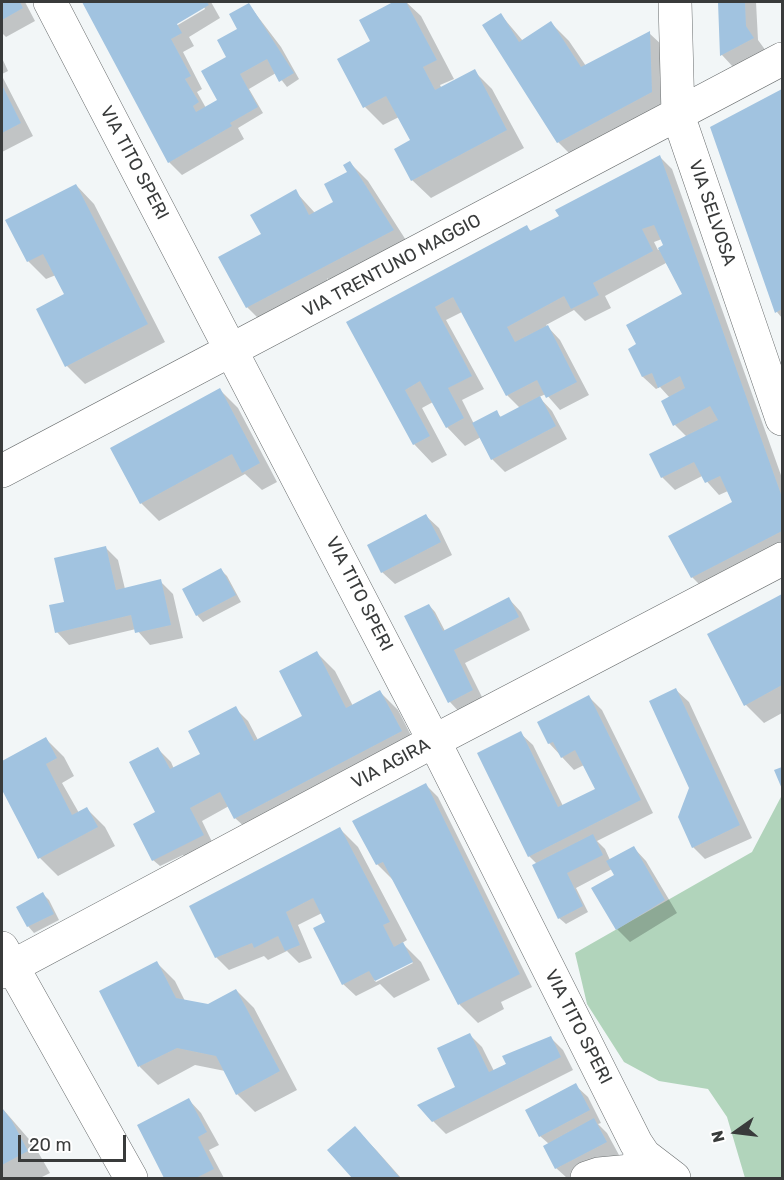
<!DOCTYPE html>
<html>
<head>
<meta charset="utf-8">
<style>
  body { margin:0 }
  #map { position:relative; width:784px; height:1180px; overflow:hidden; background:#f2f6f7; font-family:Rubik,sans-serif }
  canvas { display:block }
  .frame { position:absolute; inset:0; border:3px solid #393b3b; pointer-events:none }
  .north { position:absolute; left:706px; top:1102px; width:60px; height:60px; -webkit-text-stroke:4px #fff; paint-order:stroke; rotate:256deg; font-size:16px; font-weight:700; line-height:24px; text-align:center; color:#393b3b }
  .north::after { content:''; display:block; margin:auto; width:21px; height:27px; background:#393b3b; clip-path:polygon(50% 0,100% 100%,50% 72%,0 100%) }
  .scale { position:absolute; left:18px; top:1135px; width:108px; height:27px; box-sizing:border-box; border:3px solid #393b3b; border-top:0; padding-left:8px; font-size:18px; line-height:21px; white-space:nowrap; color:#393b3b; -webkit-text-stroke:4px #fff; paint-order:stroke }
</style>
</head>
<body>
<div id="map">
<canvas width="784" height="1180"></canvas>
<div class="frame"></div>
<div class="north">N</div>
<div class="scale">20 m</div>
</div>
<script>
const context = document.querySelector('canvas').getContext('2d');
context.lineJoin = 'round';
function fillPath(path, color) {
  context.fillStyle = color;
  context.fill(path, 'evenodd');
}
function shape(rows) {
  const path = new Path2D();
  for (const r of rows) {
    path.moveTo(r[0], r[1]);
    for (let i = 2; i < r.length; i += 2) path.lineTo(r[i], r[i + 1]);
  }
  return path;
}
function strokePath(path, color, width, dash) {
  context.strokeStyle = color;
  context.lineWidth = width;
  context.lineCap = dash ? 'butt' : 'round';
  context.setLineDash(dash || []);
  context.stroke(path);
}
function label(font, color, halo, rows, align = 'center') {
  context.font = font + ' Rubik,sans-serif';
  context.lineWidth = 5;
  context.setLineDash([]);
  context.textBaseline = 'middle';
  context.strokeStyle = halo;
  context.fillStyle = color;
  for (const [text, x, y, turn = 0] of rows) {
    context.save();
    context.translate(x, y);
    context.rotate((+turn || 0) * Math.PI / 180);
    context.textAlign = isNaN(turn) ? turn : align;
    if (halo) context.strokeText(text, 0, 0);
    context.fillText(text, 0, 0);
    context.restore();
  }
}
const green = shape([
  [782,795,782,1178,745,1178,727,1117,708,1089,659,1081,624,1062,587,1004,575,953,752,852]
]);
const shadow = shape([
  [2,2,25,2,35,21,6,37,2,33],
  [84,2,211,2,220,18,189,37,194,46,183,52,202,89,197,92,206,108,219,100,228,58,249,5,281,47,299,79,287,87,276,73,249,89,263,113,238,128,244,139,182,175,169,162],
  [204,7,205,9,171,29,170,26],
  [397,2,406,2,421,16,454,79,440,85,442,89,474,71,492,89,524,148,431,198,412,180,412,141,399,117,383,125,365,107,372,42,361,20],
  [720,2,756,2,758,40,766,51,734,68,722,55],
  [501,15,523,41,551,23,569,41,586,66,649,33,662,45,664,105,576,160,558,142],
  [2,58,8,71,2,74],
  [2,76,33,136,2,152],
  [782,90,782,318,777,312,712,128],
  [660,157,672,169,782,478,782,550,705,590,692,577,734,503,728,491,719,495,702,476,675,490,662,477,687,437,675,425,670,398,660,387,656,389,643,377,630,349,638,345,684,294,666,263,605,296,611,308,585,321,574,310,546,325,560,340,589,395,560,410,546,394,539,397,552,411,567,439,505,472,492,459,481,437,465,446,447,427,433,402,422,408,447,455,432,463,414,444,348,322,527,227,532,232,561,217],
  [662,239,665,246,658,250,654,242],
  [462,312,507,395,520,408,502,418,496,412,474,424,462,400,484,389,446,320],
  [350,163,368,181,411,248,337,287,327,278,329,283,260,320,247,307,261,236,295,191,315,213,335,202,349,172],
  [76,185,94,204,165,342,85,384,67,366,66,295,56,275,46,279,28,261],
  [220,390,238,408,277,482,262,490,245,474,159,521,141,503],
  [426,516,439,528,452,555,395,584,382,572],
  [105,547,118,560,125,589,160,581,173,594,183,638,150,645,136,629,69,645,57,632],
  [221,570,227,576,241,602,203,622,197,615,184,590],
  [782,595,782,713,764,723,746,705,709,635],
  [509,599,521,612,530,630,465,663,485,703,462,715,450,702,419,642,429,605,435,612,445,631],
  [317,653,335,671,353,706,380,692,398,710,418,749,248,830,235,818,229,806,202,821,215,848,189,861,183,855,160,866,153,860,158,749,171,762,174,769,202,755,235,708,248,721,258,740,307,723],
  [676,690,689,702,752,838,705,859,693,847,691,788],
  [589,697,602,710,653,813,597,841,605,849,610,860,634,848,646,861,677,913,630,942,617,929,593,888,616,876,612,869,576,888,588,912,566,924,559,918,537,864,529,856,520,733,533,745,563,806,597,790,584,765,574,770,549,743],
  [46,739,64,757,74,776,62,783,79,813,87,809,105,827,115,846,58,876,40,858,2,787,2,763],
  [425,784,438,797,532,987,501,1002,504,1009,478,1023,460,1005,396,883,377,864],
  [340,829,358,847,407,940,402,943,421,962,430,980,394,998,380,984,356,996,343,984,327,923,322,913,298,925,312,958,299,963,287,951,268,960,264,956,229,970,216,957],
  [411,961,413,963,376,982,374,980],
  [43,894,49,900,59,920,34,933,28,926],
  [157,963,175,981,185,1001,208,1005,236,990,254,1008,297,1090,255,1112,237,1094,225,1071,195,1065,158,1085,140,1067,101,992],
  [470,1035,482,1047,494,1071,551,1038,563,1050,573,1070,446,1134,433,1121,457,1088],
  [575,1085,588,1097,601,1123,598,1124,607,1133,619,1155,573,1178,567,1178,556,1168,549,1144,540,1136],
  [189,1100,201,1113,219,1145,209,1150,224,1178,166,1178,139,1126],
  [2,1108,34,1145,50,1173,40,1178,2,1178],
  [355,1128,377,1151,401,1178,354,1178,329,1150]
]);
const building = shape([
  [2,2,20,2,23,8,2,20],
  [82,2,207,2,209,5,177,24,182,33,171,39,191,76,185,79,199,102,193,106,196,112,217,100,201,71,226,57,217,40,237,29,229,14,249,3,294,73,279,82,267,59,240,74,258,107,230,123,232,126,168,163],
  [393,2,406,2,437,60,423,67,435,90,475,69,507,130,411,181,394,149,410,140,386,96,363,108,337,59,370,41,359,20],
  [718,2,745,2,746,26,754,38,720,56],
  [501,13,519,42,551,21,581,67,650,31,652,92,557,143,482,25],
  [2,85,21,123,2,133],
  [782,89,782,166,781,167,782,171,782,309,775,313,710,127],
  [660,155,782,497,782,531,691,578,668,536,732,502,720,476,705,483,694,462,661,478,649,454,718,420,710,406,673,426,661,401,685,388,680,376,658,388,652,373,642,377,628,349,636,344,626,325,682,294,658,248,663,245,654,225,642,229,653,251,593,283,599,295,571,309,564,296,507,327,515,342,548,325,577,382,546,398,537,380,506,396,453,297,435,307,472,376,448,388,464,418,446,428,420,381,405,390,430,436,413,445,346,322,527,225,530,231,559,216,555,210],
  [350,161,394,230,246,308,218,257,261,234,250,215,296,189,309,215,333,202,324,184,347,172,343,165],
  [76,184,148,324,65,367,36,309,64,294,43,254,27,262,5,220],
  [220,388,260,463,242,473,232,454,140,504,110,448],
  [540,396,556,426,491,460,472,423,497,410,500,417],
  [426,514,441,542,381,573,367,545],
  [106,546,116,590,161,579,171,625,135,633,131,615,55,633,49,605,64,602,54,558],
  [221,568,236,595,196,616,182,589],
  [782,594,782,685,744,706,707,634],
  [509,597,519,617,454,650,473,690,448,703,404,616,429,604,443,631],
  [317,651,346,708,380,690,402,731,234,819,220,792,190,808,204,835,152,861,133,824,155,812,129,762,158,747,170,769,200,754,188,731,236,706,254,741,302,716,279,671],
  [676,688,740,825,692,848,678,817,689,788,649,701],
  [589,695,641,800,528,857,477,753,521,731,558,807,595,789,575,750,561,758,553,742,548,744,537,722],
  [46,737,57,758,46,764,72,815,87,807,98,827,38,859,2,790,2,761],
  [782,767,782,789,774,770],
  [426,783,520,974,458,1005,383,862,376,865,352,821],
  [340,827,390,922,383,925,394,947,403,942,413,962,375,981,369,971,342,985,313,928,325,922,313,898,286,912,300,945,285,951,278,936,254,948,252,943,215,958,189,906],
  [593,834,603,855,567,873,583,906,558,919,532,865],
  [634,846,665,900,616,930,591,888,614,875,606,861],
  [43,892,54,914,27,927,16,907],
  [157,961,176,998,208,1004,236,989,280,1071,236,1095,216,1056,177,1048,138,1067,99,991],
  [470,1033,489,1072,506,1064,502,1056,551,1036,561,1057,432,1122,417,1105,455,1087,437,1048],
  [576,1083,590,1110,539,1137,525,1110],
  [189,1098,207,1132,198,1137,214,1169,196,1178,164,1178,137,1125],
  [2,1108,12,1121,28,1151,2,1165],
  [594,1118,607,1142,555,1169,543,1146],
  [355,1126,400,1178,352,1178,327,1150]
]);
const street = shape([
  [50,2,434,741,636,1143,644,1155,674,1178],
  [675,2,678,115,782,419],
  [2,471,782,59],
  [2,948,131,1178],
  [2,972,434,741,782,559],
  [587,1178,599,1174,631,1171,644,1155]
]);
const streetNames = [
  ["VIA TITO SPERI",134,163,62],
  ["VIA SELVOSA",712,213,71],
  ["VIA TRENTUNO MAGGIO",392,266,-28],
  ["VIA TITO SPERI",359,594,63],
  ["VIA AGIRA",391,764,-28],
  ["VIA TITO SPERI",578,1027,63]
];
fillPath(green, '#b1d4bb');
fillPath(shadow, '#0003');
fillPath(building, '#a1c3e0');
strokePath(street, '#696d6e', 34);
strokePath(street, '#fff', 33);
label('18px', '#393b3b', '#fff', streetNames);
</script>
</body>
</html>
